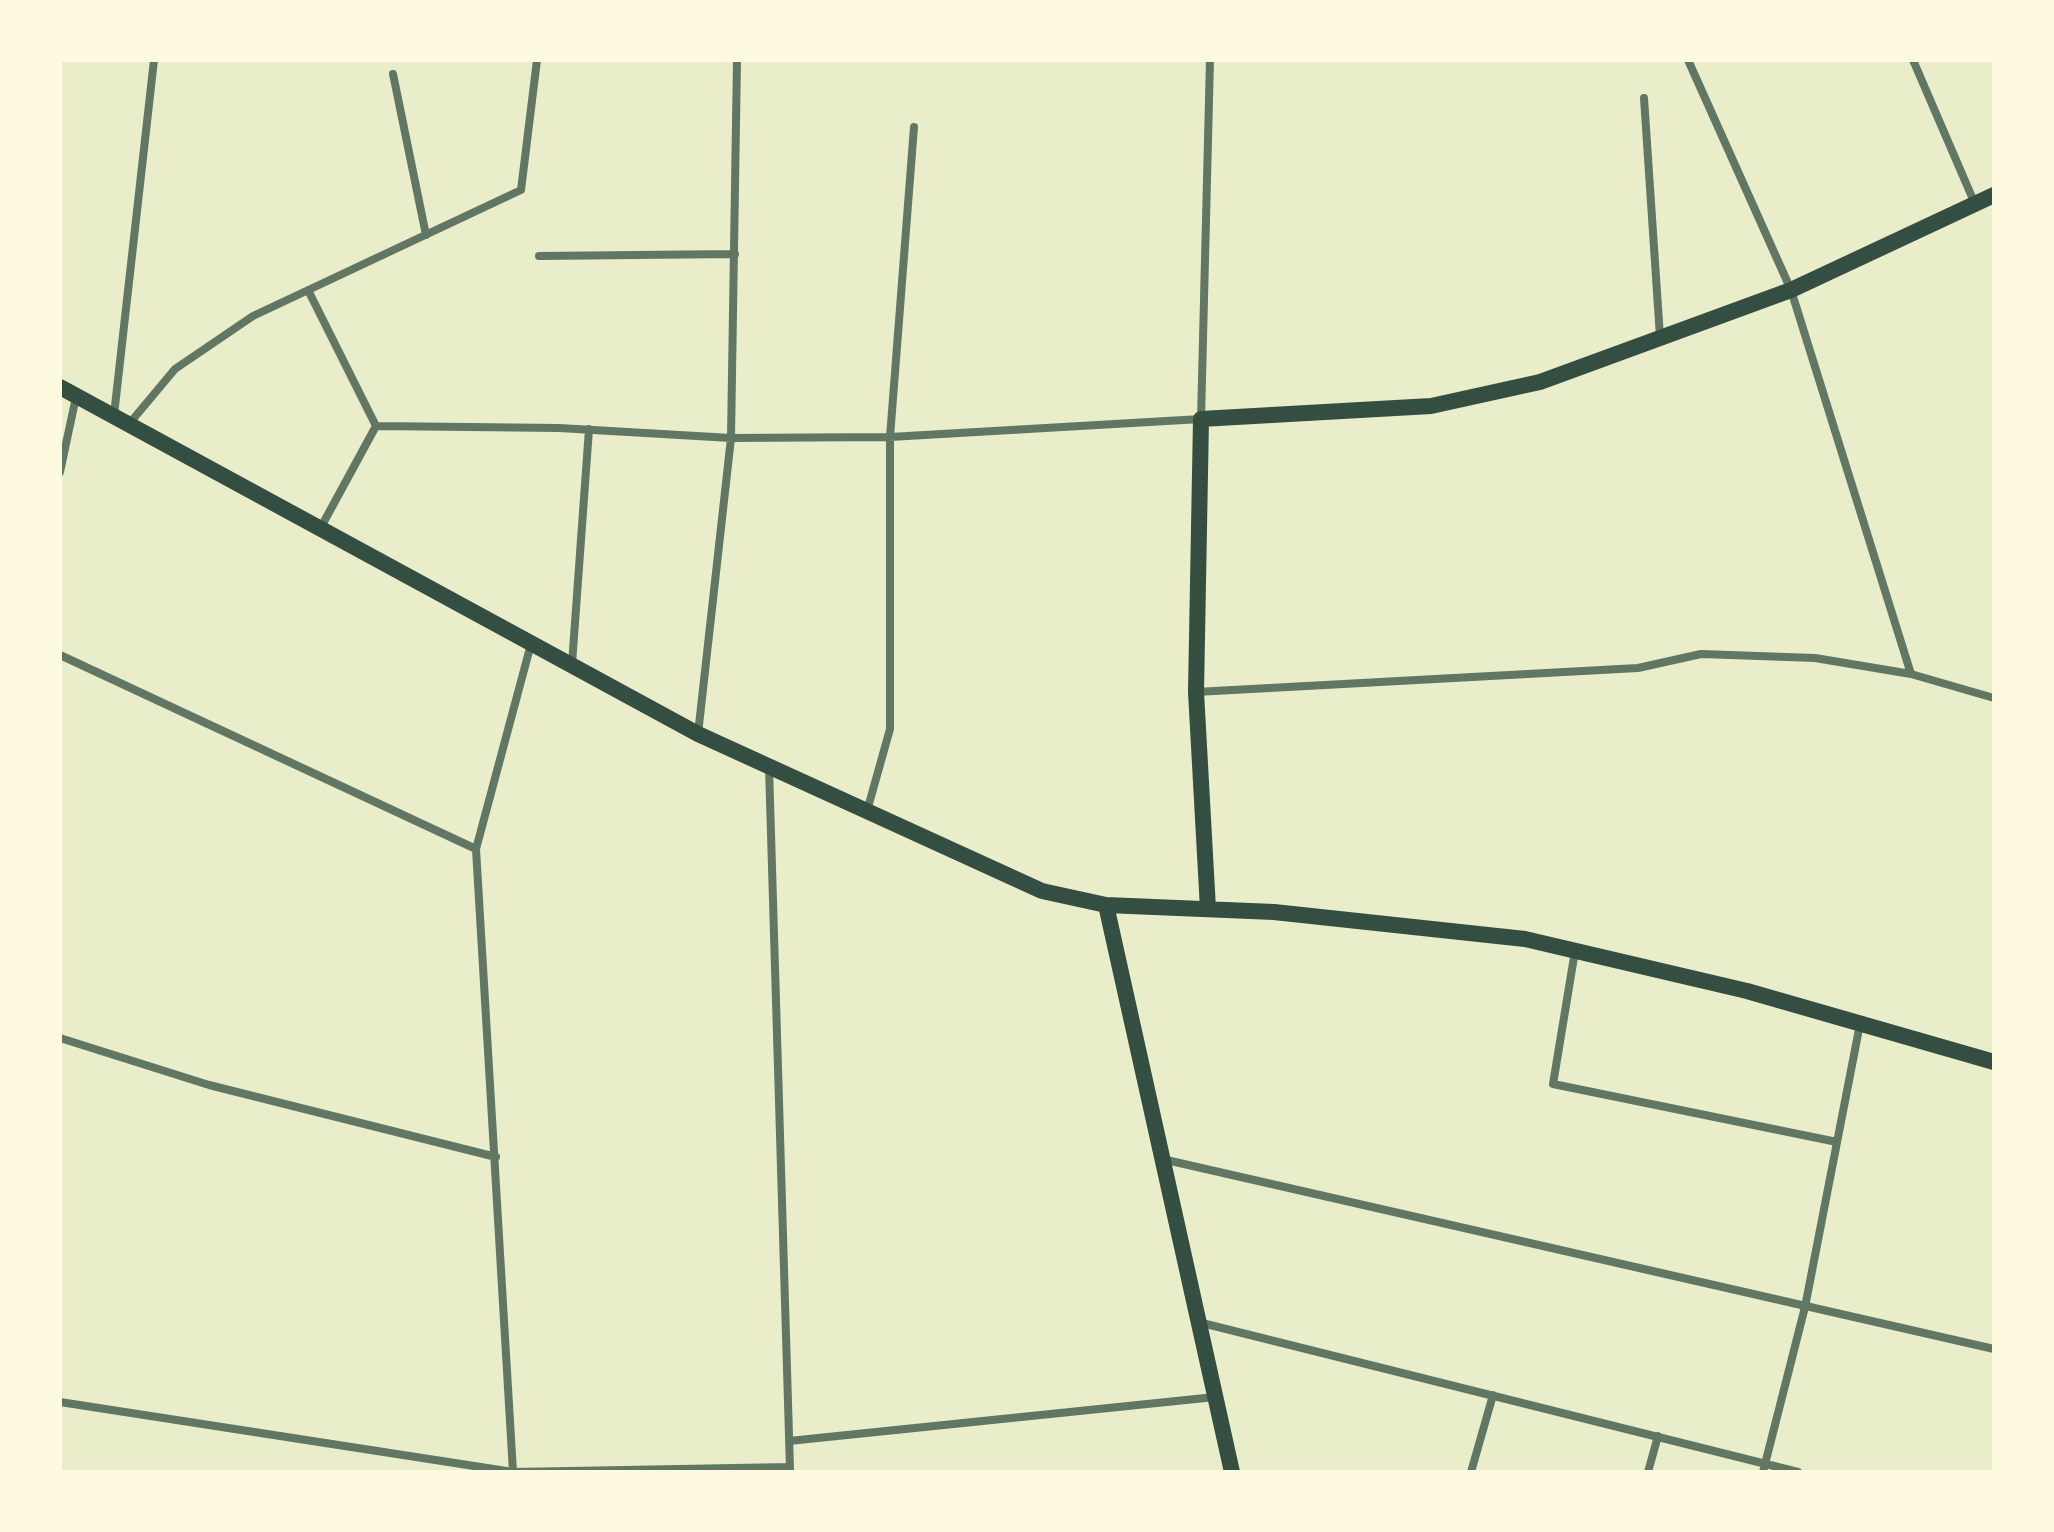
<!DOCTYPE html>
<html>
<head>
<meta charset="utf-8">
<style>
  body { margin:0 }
  #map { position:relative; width:2054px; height:1532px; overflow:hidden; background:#e9edc9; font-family:Jost,sans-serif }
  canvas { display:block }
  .frame { position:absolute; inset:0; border:62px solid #fefae0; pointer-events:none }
</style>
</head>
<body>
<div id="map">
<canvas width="2054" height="1532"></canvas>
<div class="frame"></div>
</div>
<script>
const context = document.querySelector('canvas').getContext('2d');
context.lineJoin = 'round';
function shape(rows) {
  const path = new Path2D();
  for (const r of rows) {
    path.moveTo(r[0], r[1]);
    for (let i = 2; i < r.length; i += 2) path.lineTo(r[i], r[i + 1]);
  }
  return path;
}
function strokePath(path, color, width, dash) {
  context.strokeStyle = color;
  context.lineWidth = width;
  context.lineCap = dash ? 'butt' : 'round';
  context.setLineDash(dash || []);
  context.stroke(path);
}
const minor = shape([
  [1688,60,1791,290,1911,674],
  [1913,60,1975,204],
  [393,74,426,235],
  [1644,98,1660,337],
  [539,256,735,254],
  [308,290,376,426,320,529],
  [114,415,154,60],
  [129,424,175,369,253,316,521,190,537,60],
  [376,426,559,428,731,438,890,437,1201,419,1210,60],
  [60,472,76,397],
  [60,655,476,849],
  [572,664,589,429],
  [1196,692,1638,668,1701,654,1815,658,1911,674,1994,698],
  [698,734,731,438,737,60],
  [769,767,790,1469],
  [867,811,890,729,890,437,914,127],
  [1575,951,1553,1084,1837,1142],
  [60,1038,209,1085,496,1157],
  [1162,1159,1994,1349],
  [1198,1322,1798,1472],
  [60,1402,513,1472,790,1467],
  [789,1441,1215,1397],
  [513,1472,476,849,531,644],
  [1471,1472,1493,1395],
  [1648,1472,1658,1436],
  [1763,1472,1805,1307,1860,1024]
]);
const secondary = shape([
  [60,387,698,734,1042,891,1106,905,1274,912,1525,939,1747,991,1994,1062],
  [1106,905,1232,1472],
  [1208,909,1196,692,1201,419,1431,406,1540,382,1791,290,1994,195]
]);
strokePath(minor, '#617663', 8);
strokePath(secondary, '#344e41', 16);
</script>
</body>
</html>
